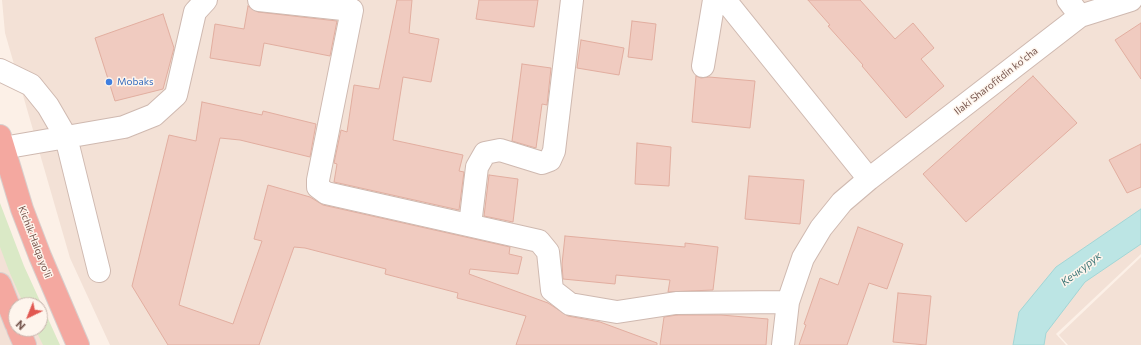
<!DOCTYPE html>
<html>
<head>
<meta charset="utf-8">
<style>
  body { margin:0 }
  #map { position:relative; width:1141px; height:345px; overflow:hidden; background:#fcf0e7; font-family:Commissioner,sans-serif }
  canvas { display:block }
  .north { position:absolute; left:8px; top:297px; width:40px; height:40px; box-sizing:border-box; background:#fef5ed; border:1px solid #c7b5ad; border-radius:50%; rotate:223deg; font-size:11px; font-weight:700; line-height:16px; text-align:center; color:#75544c }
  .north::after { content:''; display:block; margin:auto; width:14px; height:18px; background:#e15851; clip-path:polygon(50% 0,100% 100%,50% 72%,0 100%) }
</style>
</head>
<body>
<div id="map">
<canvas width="1141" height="345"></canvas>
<div class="north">N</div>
</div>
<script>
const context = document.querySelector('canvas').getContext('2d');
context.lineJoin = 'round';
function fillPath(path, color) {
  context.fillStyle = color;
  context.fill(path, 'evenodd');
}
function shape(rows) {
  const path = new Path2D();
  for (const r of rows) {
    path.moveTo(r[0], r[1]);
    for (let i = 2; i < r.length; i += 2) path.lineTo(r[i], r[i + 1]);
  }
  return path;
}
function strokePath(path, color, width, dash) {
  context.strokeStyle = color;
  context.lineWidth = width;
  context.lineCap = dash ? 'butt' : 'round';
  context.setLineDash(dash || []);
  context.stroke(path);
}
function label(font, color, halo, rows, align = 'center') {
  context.font = font + ' Commissioner,sans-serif';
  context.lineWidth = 3;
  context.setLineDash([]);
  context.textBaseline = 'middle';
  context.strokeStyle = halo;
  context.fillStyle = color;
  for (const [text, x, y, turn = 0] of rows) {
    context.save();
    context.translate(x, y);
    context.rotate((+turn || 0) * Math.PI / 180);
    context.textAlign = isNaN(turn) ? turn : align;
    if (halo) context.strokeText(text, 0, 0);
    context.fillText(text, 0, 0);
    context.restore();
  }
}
const residential = shape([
  [2,0,1141,0,1141,254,1056,334,1066,345,110,345,70,258,5,33],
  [0,207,38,305,16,305,16,329,40,329,56,345,0,345],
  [1141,257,1141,345,1068,345,1059,335]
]);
const green = shape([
  [0,203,24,266,60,345,43,345,35,329,40,329,40,305,24,305,9,271,0,247]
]);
const water = shape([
  [1141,209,1141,244,1085,282,1046,333,1044,345,1013,345,1019,312,1056,267,1141,209]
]);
const building = shape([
  [397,0,412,0,409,33,439,39,431,82,403,77,393,140,463,155,459,171,464,172,459,210,334,182,337,164,334,163,341,130,347,132,354,85,379,89,397,0],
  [479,0,538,0,534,27,476,19,479,0],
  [808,0,860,0,895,39,913,23,934,48,921,59,944,86,906,118,862,66,863,65,828,26,830,25,808,0],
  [248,6,258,12,337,21,330,56,264,43,260,66,210,58,215,24,244,29,248,6],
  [163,14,174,48,163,89,115,101,95,38,163,14],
  [632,21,656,24,652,60,628,57,632,21],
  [1141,23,1141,79,1115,40,1141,23],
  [581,40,624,48,619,75,577,68,581,40],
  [522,64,551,68,547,105,542,104,536,148,512,141,522,64],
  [696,76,701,78,709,77,755,81,750,128,692,122,696,76],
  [1033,76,1077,123,966,222,923,174,1033,76],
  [202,102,262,115,263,111,316,124,310,157,240,140,220,138,179,305,233,324,262,241,254,239,268,185,310,197,323,205,510,247,509,254,522,257,518,274,470,269,469,274,548,303,568,316,600,322,657,343,657,345,516,345,526,316,457,298,458,293,385,274,386,269,305,248,294,247,259,345,168,345,132,286,169,135,196,141,202,102],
  [637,143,671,147,669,186,635,184,637,143],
  [1141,144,1141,187,1127,193,1109,160,1141,144],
  [489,175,518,179,513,222,484,216,489,175],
  [749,176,804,180,800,224,745,219,749,176],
  [858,227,903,244,887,289,869,283,847,345,799,345,806,325,804,324,820,278,838,285,858,227],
  [565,236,685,247,685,243,718,247,713,290,668,292,670,280,616,275,615,284,563,279,562,264,565,236],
  [898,293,931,296,926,345,893,342,898,293],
  [677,315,721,315,768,319,766,345,660,345,664,317,677,315]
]);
const minor = shape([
  [259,0,352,10,318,180,318,187,326,193,539,241,548,252,552,290,570,304,617,312,676,303,788,302],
  [725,0,869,179],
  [1068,0,1080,16],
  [703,66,714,0],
  [0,70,31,85,48,106,66,137,99,271],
  [3,148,124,127,154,115,176,95,195,12,206,0],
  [470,225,477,167,485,153,500,150,542,163,550,160,554,151,572,0],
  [783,345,788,302,803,258,821,228,842,202,869,179,1080,16,1131,0]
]);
const highway = shape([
  [0,136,22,209,40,256,78,345],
  [0,284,16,324],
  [18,329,25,345]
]);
const markers = [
  [109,82,4,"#3f7fe0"]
];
const streetNames = [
  ["Ilaki Sharofitdin ko'cha",996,81,-38],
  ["Kichik Halqa yo'li",35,242,69]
];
const shopNames = [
  ["Mobaks",117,82]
];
const waterNames = [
  ["Кечкурук",1081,269,-38]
];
fillPath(residential, '#f3e1d6');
fillPath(green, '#dae9c6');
fillPath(water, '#bce5e4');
strokePath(water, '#a2d6d6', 1);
fillPath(building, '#f0cbc0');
strokePath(building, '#e2aea0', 1);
strokePath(minor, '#cfb9b0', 24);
strokePath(highway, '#d8cfcd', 24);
strokePath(minor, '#fff', 22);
strokePath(highway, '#f4a8a0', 22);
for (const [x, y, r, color] of markers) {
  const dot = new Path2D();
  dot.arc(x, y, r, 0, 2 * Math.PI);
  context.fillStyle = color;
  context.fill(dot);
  strokePath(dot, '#fef5ed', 1.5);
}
label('10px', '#75544c', '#fef5ed', streetNames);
label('10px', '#366cbe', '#fef5ed', shopNames, 'left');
label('italic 11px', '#407979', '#fef5ed', waterNames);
</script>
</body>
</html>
